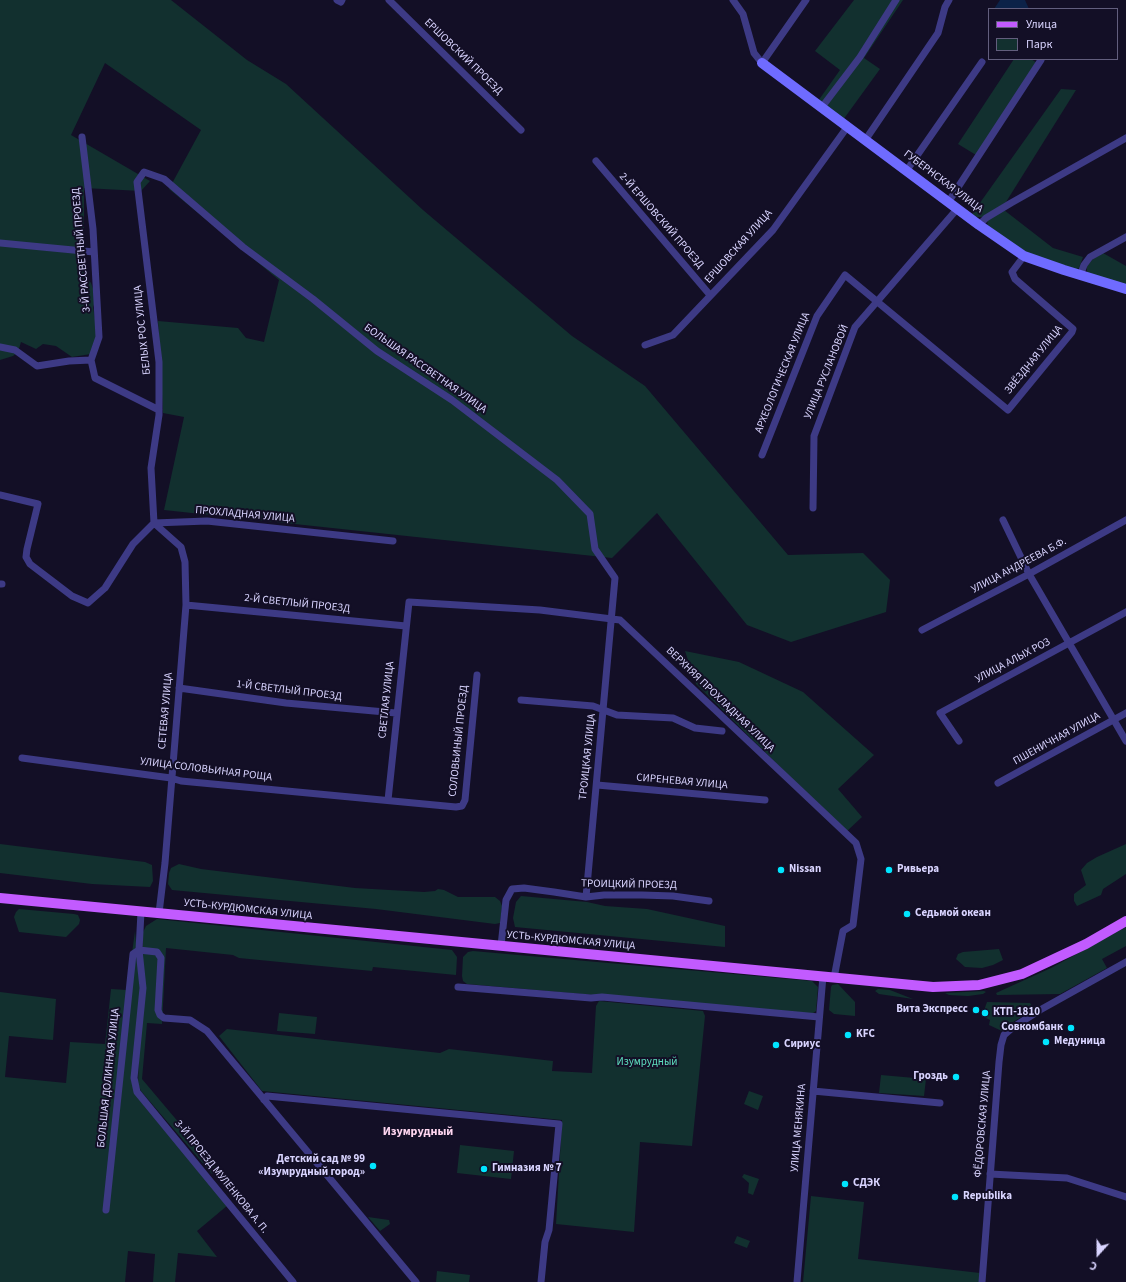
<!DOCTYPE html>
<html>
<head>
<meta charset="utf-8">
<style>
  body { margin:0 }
  #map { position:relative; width:1126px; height:1282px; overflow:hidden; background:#130f26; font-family:"Source Sans 3",sans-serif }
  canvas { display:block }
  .legend { position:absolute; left:988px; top:8px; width:130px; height:52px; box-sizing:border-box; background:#130f26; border:1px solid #625e7d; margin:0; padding:5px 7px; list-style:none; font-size:12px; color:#d9d4ff }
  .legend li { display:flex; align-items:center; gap:8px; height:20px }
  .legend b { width:20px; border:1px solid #625e7d }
  .north { position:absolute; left:1078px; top:1234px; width:40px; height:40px; -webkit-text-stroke:3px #130f26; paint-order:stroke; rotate:201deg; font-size:11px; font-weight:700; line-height:16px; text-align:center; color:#d9d4ff }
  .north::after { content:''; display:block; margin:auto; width:14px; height:18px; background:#d9d4ff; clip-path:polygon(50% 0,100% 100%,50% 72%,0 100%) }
</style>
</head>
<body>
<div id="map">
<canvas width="1126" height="1282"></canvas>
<ul class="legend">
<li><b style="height:5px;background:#c25bff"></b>Улица</li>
<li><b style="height:11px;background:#12302f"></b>Парк</li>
</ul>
<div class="north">С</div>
</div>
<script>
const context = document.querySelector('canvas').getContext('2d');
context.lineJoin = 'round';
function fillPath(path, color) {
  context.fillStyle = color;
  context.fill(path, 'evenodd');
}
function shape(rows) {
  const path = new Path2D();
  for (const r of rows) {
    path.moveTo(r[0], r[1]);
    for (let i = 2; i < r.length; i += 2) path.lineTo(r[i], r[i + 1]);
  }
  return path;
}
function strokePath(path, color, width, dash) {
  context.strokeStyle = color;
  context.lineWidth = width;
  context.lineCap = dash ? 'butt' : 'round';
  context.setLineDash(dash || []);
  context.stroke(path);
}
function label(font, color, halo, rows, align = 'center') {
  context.font = font + ' "Source Sans 3",sans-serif';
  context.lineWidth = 4;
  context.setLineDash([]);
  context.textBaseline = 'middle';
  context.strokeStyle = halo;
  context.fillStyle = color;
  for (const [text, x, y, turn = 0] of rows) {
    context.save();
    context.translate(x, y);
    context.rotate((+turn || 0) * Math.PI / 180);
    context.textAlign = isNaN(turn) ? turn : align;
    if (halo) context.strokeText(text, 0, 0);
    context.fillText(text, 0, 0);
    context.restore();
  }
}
const green = shape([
  [0,0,171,0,247,60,286,84,423,210,572,336,645,386,788,555,863,553,890,580,886,612,791,642,747,625,657,513,612,558,164,510,184,417,163,413,158,321,238,328,246,338,264,342,279,280,169,189,201,130,105,63,71,135,150,181,141,191,84,188,84,275,91,283,95,295,96,300,93,307,98,335,91,354,72,357,56,346,43,344,36,349,21,342,18,352,13,356,0,360],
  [854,0,903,0,864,58,880,69,843,120,818,101,840,70,815,51],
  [1014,59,1031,59,1037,63,976,155,958,144],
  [1061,89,1076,90,1006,202,984,217,977,217,972,214],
  [1004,210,1053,248,1083,257,1079,268,1074,270,1026,252,987,226,988,219],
  [1103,253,1126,266,1126,286,1087,273,1087,266,1093,259],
  [685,651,739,662,803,692,874,755,838,789,862,817,846,832,696,684],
  [0,844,145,862,152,865,153,881,150,887,92,884,0,873],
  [1126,844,1126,874,1103,889,1101,895,1077,906,1074,901,1074,894,1086,885,1081,870,1087,863,1097,857],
  [179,864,201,869,355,888,424,892,435,891,438,889,444,890,458,897,495,897,500,901,502,906,500,923,495,924,376,909,172,890,168,884,169,873,171,868],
  [521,896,587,902,605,906,647,909,725,926,725,947,515,927,513,918,516,902],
  [19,909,74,914,78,915,80,920,79,924,66,937,19,932,14,917,16,912],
  [157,919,452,950,457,957,456,975,373,967,372,971,239,958,233,955,166,948,162,1024,147,1023,142,1079,218,1169,212,1174,141,1091,138,1084,143,932,146,926],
  [1126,927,1126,946,1102,959,1107,968,1060,994,997,995,996,993,1051,968],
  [135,931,140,989,135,1093,145,1107,228,1205,197,1231,217,1257,178,1253,175,1282,153,1282,155,1254,128,1251,125,1282,0,1282,0,992,56,999,53,1040,9,1036,5,1077,66,1083,70,1042,105,1044,111,989,127,990],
  [999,949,1003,960,993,965,982,968,965,967,956,959,958,954,963,952],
  [473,951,812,981,818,987,816,1011,812,1014,467,984,463,981,462,976,463,957,468,952],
  [838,984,855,1002,855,1016,834,1014,829,1010,831,987,832,985],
  [878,989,890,990,913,999,879,994,875,991],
  [984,991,986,992,983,994,968,996,949,995,945,993],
  [599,1001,703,1011,705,1016,692,1146,640,1142,634,1232,556,1224,562,1120,262,1091,219,1036,227,1029,440,1053,449,1049,553,1061,552,1071,592,1073,596,1006],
  [987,1002,1030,1003,1033,1007,1033,1010,1008,1025,1004,1032,989,1025,990,1020,982,1016],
  [279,1013,317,1017,315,1034,277,1031],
  [881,1075,926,1079,924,1096,879,1093],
  [749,1091,763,1096,758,1110,744,1104],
  [460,1145,514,1151,511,1179,457,1173],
  [744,1174,759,1179,753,1195,748,1193,749,1183,742,1177],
  [811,1196,864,1202,858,1259,980,1273,979,1282,803,1282],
  [368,1217,389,1220,390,1224,380,1231],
  [737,1236,750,1241,747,1248,734,1243],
  [437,1271,470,1275,469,1282,436,1282]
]);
const water = shape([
  [1000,0,1025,0,1029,9,994,9]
]);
const street = shape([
  [337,0,341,2,342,0],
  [389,0,521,130],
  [733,0,743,14,754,53,762,63,806,0],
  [822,107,860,57,896,0],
  [82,137,93,229,99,337,91,360],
  [866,139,938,33,945,7,949,0],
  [596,161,710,295],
  [907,170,982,62],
  [949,201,1041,60],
  [979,225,986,218,1011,203,1126,138],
  [0,243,94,252],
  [1080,276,1084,265,1090,257,1126,237],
  [645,345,673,335,773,230,848,126],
  [0,347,15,350,37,366,69,361,91,360,95,378,159,410],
  [762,455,817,316,845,275,1008,410,1072,332,1073,329,1015,279,1012,272,1024,256],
  [0,495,38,504,27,549,26,557,30,564,72,596,88,603,105,588,133,544,154,523,207,521,393,541],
  [813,508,814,436,855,327,958,208],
  [1003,520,1029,574,1126,741],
  [0,584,2,584],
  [186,605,406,626],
  [922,630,1029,574,1126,520],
  [179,688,286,703,396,713],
  [521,700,593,706,617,715,673,718,695,728,722,731],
  [959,741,940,713,1126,612],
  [22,758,171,778,181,781,456,807,462,806,465,800,477,675],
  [998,783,1126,713],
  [597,785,765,800],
  [388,800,409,602,540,610,620,620,856,843,861,859,853,925,843,931,834,978],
  [141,912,139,950,143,988,134,1078,137,1092,293,1282],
  [159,913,165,863,186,605,185,562,181,547,154,523,151,468,159,415,159,362,137,182,144,172,164,179,243,247,313,299,377,351,452,400,557,480,590,514,595,549,615,578,586,897],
  [501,946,506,900,512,889,524,888,554,892,586,897,604,895,642,895,673,896,709,901],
  [139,950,157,952,161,958,158,1010,160,1015,164,1018,190,1020,207,1031,416,1282],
  [458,987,591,998,602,997,819,1017],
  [813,1091,940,1103],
  [264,1100,267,1096,559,1124,549,1230,545,1242,541,1282],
  [990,1174,1067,1178,1126,1197],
  [106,1210,133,954,139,950],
  [797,1282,823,976],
  [982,1282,999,1062,1001,1045,1004,1035,1012,1028,1040,1010,1126,962]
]);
const secondary = shape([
  [762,63,979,225,1024,256,1064,270,1126,289]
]);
const primary = shape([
  [0,898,933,987,979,985,1022,974,1086,944,1126,921]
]);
const markers = [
  [781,870,4,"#00e5ff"],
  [889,870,4,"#00e5ff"],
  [907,914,4,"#00e5ff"],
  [976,1010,4,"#00e5ff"],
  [985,1013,4,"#00e5ff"],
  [1071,1028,4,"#00e5ff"],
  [848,1035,4,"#00e5ff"],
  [1046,1042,4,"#00e5ff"],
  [776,1045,4,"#00e5ff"],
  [956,1077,4,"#00e5ff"],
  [373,1166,4,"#00e5ff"],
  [484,1169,4,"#00e5ff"],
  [845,1184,4,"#00e5ff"],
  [955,1197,4,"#00e5ff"]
];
const streetNames = [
  ["ЕРШОВСКИЙ ПРОЕЗД",463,57,44],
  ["ГУБЕРНСКАЯ УЛИЦА",943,182,37],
  ["2-Й ЕРШОВСКИЙ ПРОЕЗД",661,221,49],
  ["ЕРШОВСКАЯ УЛИЦА",739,247,-48],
  ["3-Й РАССВЕТНЫЙ ПРОЕЗД",82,250,-95],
  ["БЕЛЫХ РОС УЛИЦА",143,330,-96],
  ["ЗВЁЗДНАЯ УЛИЦА",1034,360,-51],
  ["БОЛЬШАЯ РАССВЕТНАЯ УЛИЦА",425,369,35],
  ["УЛИЦА РУСЛАНОВОЙ",827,372,-68],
  ["АРХЕОЛОГИЧЕСКАЯ УЛИЦА",783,373,-68],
  ["ПРОХЛАДНАЯ УЛИЦА",245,515,5],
  ["УЛИЦА АНДРЕЕВА Б.Ф.",1019,566,-28],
  ["2-Й СВЕТЛЫЙ ПРОЕЗД",297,604,6],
  ["УЛИЦА АЛЫХ РОЗ",1013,661,-28],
  ["1-Й СВЕТЛЫЙ ПРОЕЗД",289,691,7],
  ["СВЕТЛАЯ УЛИЦА",387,700,-84],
  ["ВЕРХНЯЯ ПРОХЛАДНАЯ УЛИЦА",720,700,44],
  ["СЕТЕВАЯ УЛИЦА",166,711,-85],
  ["ПШЕНИЧНАЯ УЛИЦА",1057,739,-29],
  ["СОЛОВЬИНЫЙ ПРОЕЗД",459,741,-84],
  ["ТРОИЦКАЯ УЛИЦА",588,757,-84],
  ["УЛИЦА СОЛОВЬИНАЯ РОЩА",206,770,7],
  ["СИРЕНЕВАЯ УЛИЦА",682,782,5],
  ["ТРОИЦКИЙ ПРОЕЗД",629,885,1],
  ["УСТЬ-КУРДЮМСКАЯ УЛИЦА",248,910,6],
  ["УСТЬ-КУРДЮМСКАЯ УЛИЦА",571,941,5],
  ["БОЛЬШАЯ ДОЛИННАЯ УЛИЦА",109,1078,-84],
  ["ФЁДОРОВСКАЯ УЛИЦА",983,1124,-85],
  ["УЛИЦА МЕНЯКИНА",799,1128,-85],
  ["3-Й ПРОЕЗД МУЛЕНКОВА А. П.",221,1177,51]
];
const poiNames = [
  ["Nissan",789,870],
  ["Ривьера",897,870],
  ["Седьмой океан",915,914],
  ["Вита Экспресс",968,1010,"right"],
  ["КТП-1810",993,1013],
  ["Совкомбанк",1063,1028,"right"],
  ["KFC",856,1035],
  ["Медуница",1054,1042],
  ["Сириус",784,1045],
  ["Гроздь",948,1077,"right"],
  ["Детский сад № 99",365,1160,"right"],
  ["«Изумрудный город»",365,1173,"right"],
  ["Гимназия № 7",492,1169],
  ["СДЭК",853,1184],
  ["Republika",963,1197]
];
const parkNames = [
  ["Изумрудный",647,1063]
];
const neighbourhoodNames = [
  ["Изумрудный",418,1132]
];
fillPath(green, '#12302f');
fillPath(water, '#0c2248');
strokePath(street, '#3d3a85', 7);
strokePath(secondary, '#6f6bff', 10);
strokePath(primary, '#c25bff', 10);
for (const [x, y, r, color] of markers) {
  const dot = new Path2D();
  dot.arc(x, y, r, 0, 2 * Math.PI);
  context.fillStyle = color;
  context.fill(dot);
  strokePath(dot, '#130f26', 1.5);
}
label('11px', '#d9d4ff', '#130f26', streetNames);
label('bold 11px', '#d9d4ff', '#130f26', poiNames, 'left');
label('11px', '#5fe0c0', '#130f26', parkNames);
label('bold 12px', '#ffd6f0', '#130f26', neighbourhoodNames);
</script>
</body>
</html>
